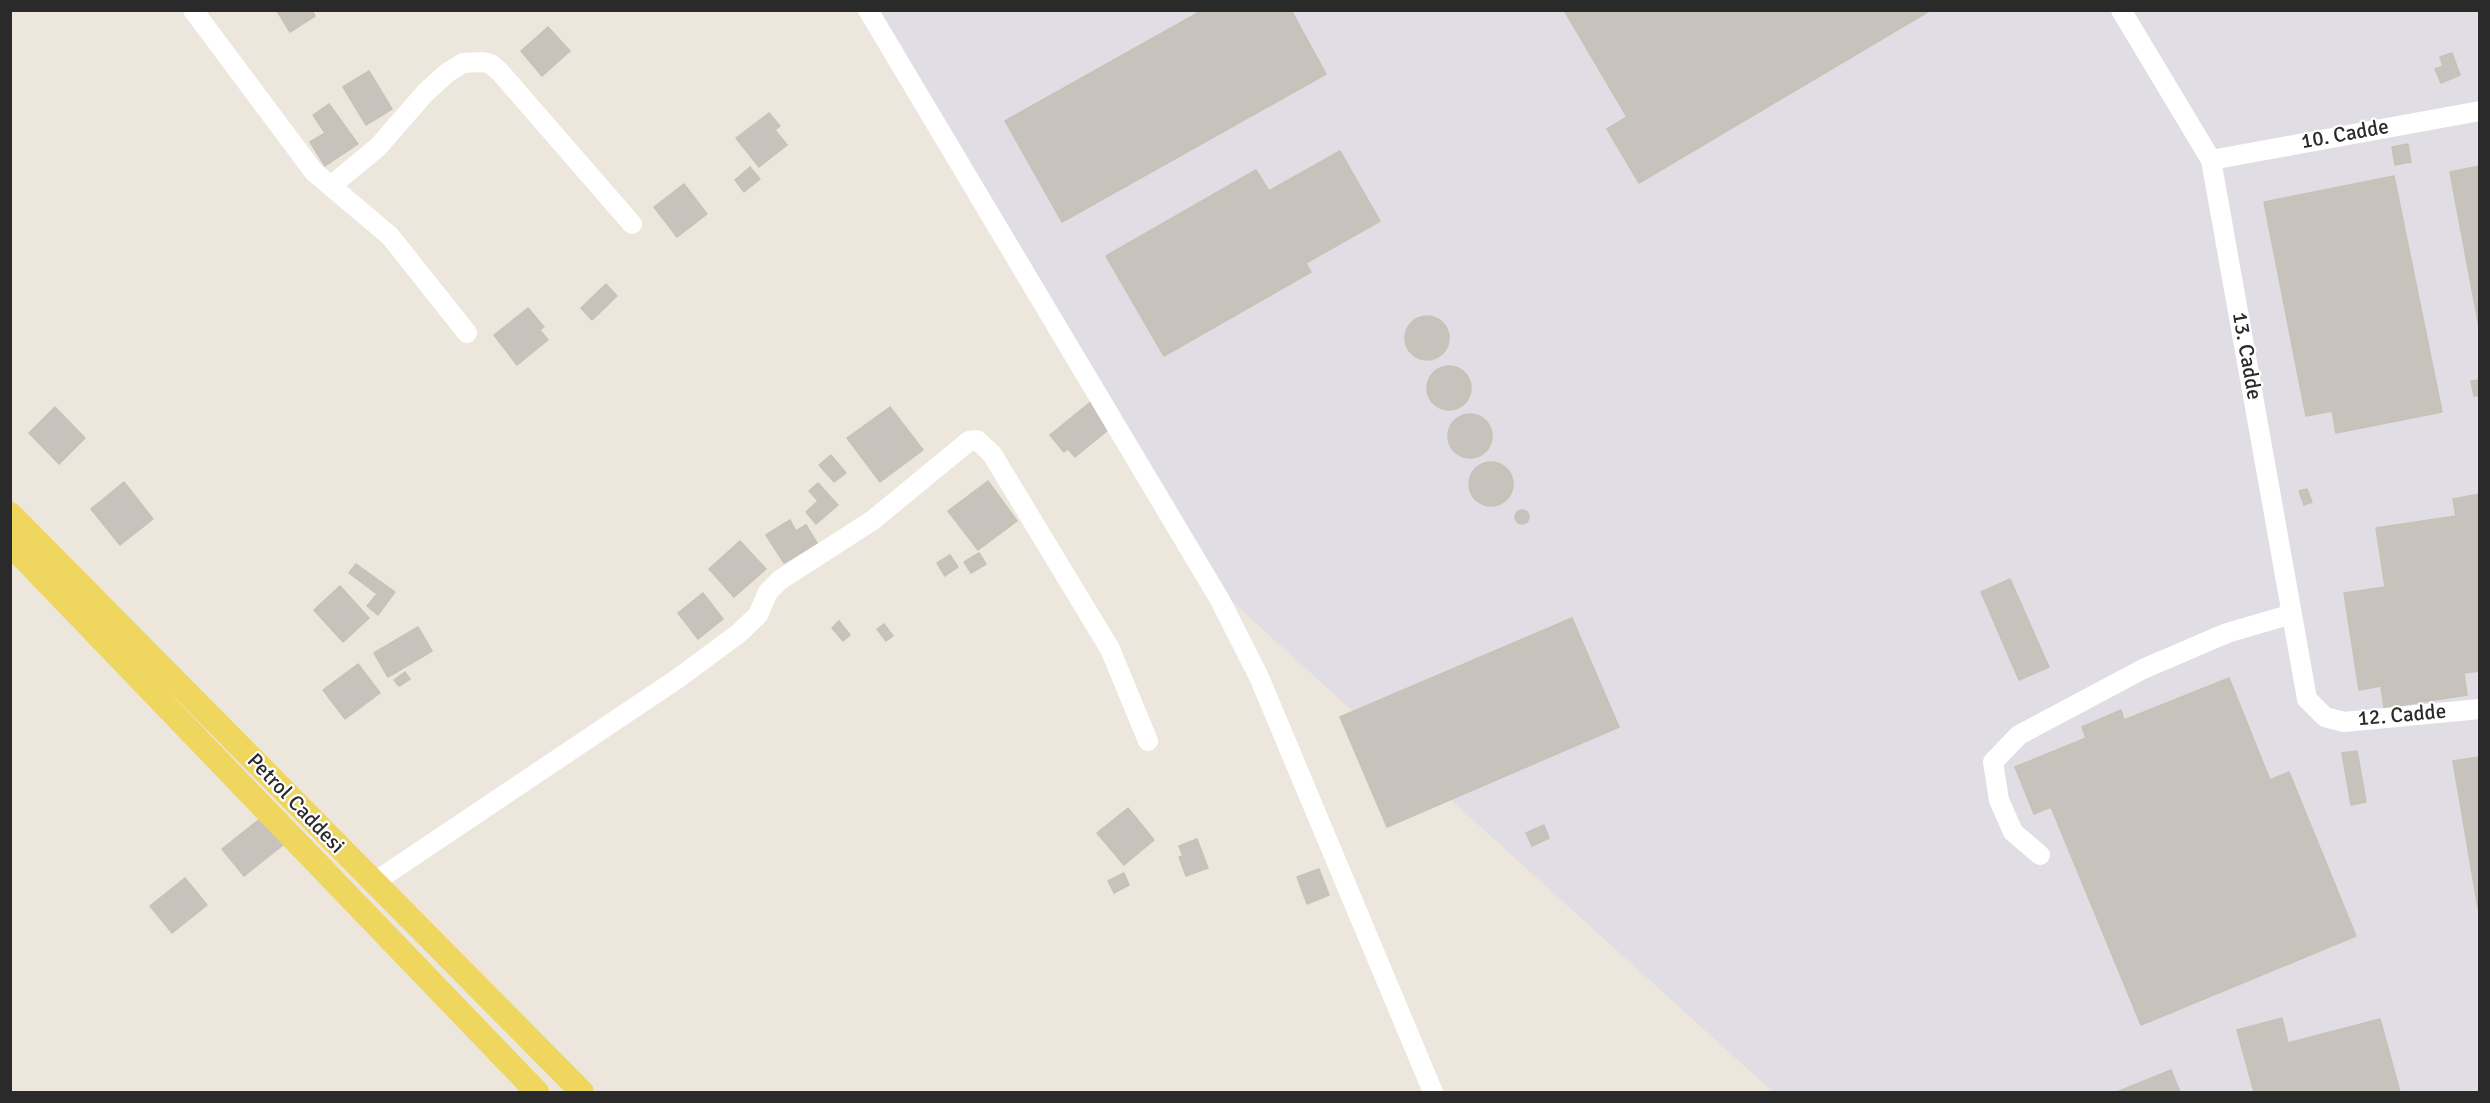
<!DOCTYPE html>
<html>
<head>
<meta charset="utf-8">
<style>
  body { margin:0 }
  #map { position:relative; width:2490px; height:1103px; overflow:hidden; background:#ece6dc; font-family:Signika,sans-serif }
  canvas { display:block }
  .frame { position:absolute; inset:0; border:12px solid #2a2a2a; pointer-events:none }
</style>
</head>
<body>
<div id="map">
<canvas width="2490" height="1103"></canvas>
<div class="frame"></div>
</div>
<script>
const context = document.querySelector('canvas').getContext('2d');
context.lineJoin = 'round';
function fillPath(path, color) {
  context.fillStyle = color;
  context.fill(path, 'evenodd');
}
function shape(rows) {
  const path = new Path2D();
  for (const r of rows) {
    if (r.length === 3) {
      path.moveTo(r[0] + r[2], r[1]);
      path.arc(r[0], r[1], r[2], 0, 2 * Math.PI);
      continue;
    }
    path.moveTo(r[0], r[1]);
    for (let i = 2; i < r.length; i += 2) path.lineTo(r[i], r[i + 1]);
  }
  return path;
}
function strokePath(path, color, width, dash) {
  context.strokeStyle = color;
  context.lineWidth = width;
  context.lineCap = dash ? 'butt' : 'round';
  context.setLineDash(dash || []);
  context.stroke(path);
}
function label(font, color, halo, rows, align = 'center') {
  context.font = font + ' Signika,sans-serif';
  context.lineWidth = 4.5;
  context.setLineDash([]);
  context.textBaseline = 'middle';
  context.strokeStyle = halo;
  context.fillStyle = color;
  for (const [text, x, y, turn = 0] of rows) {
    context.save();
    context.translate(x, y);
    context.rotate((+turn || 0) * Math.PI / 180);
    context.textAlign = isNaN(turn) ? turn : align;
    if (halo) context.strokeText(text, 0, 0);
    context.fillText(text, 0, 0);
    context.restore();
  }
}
const industrial = shape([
  [878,11,2479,11,2479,1092,1773,1092,1206,578]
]);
const building = shape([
  [312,10,315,16,290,32,277,11,312,10],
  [1203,10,1291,10,1326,74,1062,222,1005,121,1203,10],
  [1564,10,1931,10,1639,183,1607,129,1627,117,1564,10],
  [548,27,570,51,542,76,521,51,548,27],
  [2452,53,2460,75,2441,83,2435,69,2443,66,2440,57,2452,53],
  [369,71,392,109,366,125,343,87,369,71],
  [329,104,358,144,325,166,310,142,325,133,313,115,329,104],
  [769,113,780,126,775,130,787,145,759,167,736,138,769,113],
  [2408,144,2411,162,2395,165,2392,147,2408,144],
  [1340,151,1380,221,1306,263,1311,272,1164,356,1106,256,1256,170,1269,191,1340,151],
  [2480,166,2480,332,2450,172,2480,166],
  [750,167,760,179,744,192,735,180,750,167],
  [2394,176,2442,412,2336,433,2332,411,2306,416,2264,202,2394,176],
  [684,184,707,214,677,237,654,207,684,184],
  [606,284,617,296,592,320,581,308,606,284],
  [528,308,544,327,540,330,548,340,517,365,494,335,528,308],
  [1427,338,22],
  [1449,388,22],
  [2480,380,2480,395,2474,396,2471,381,2480,380],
  [1093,400,1114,425,1075,457,1068,449,1064,452,1050,435,1093,400],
  [55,407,85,438,59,464,29,433,55,407],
  [890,407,923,450,880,482,847,438,890,407],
  [1470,436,22],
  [831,455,846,473,834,482,819,465,831,455],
  [1491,484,22],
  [988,481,1017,521,978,550,948,511,988,481],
  [124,482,153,519,120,545,91,509,124,482],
  [818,483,838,505,816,524,806,512,818,501,809,491,818,483],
  [2307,489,2312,502,2304,505,2299,491,2307,489],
  [2480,494,2480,671,2464,673,2467,695,2384,708,2381,686,2359,690,2344,593,2385,587,2376,528,2456,516,2453,499,2480,494],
  [1522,517,7],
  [790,520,796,531,806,525,817,543,784,563,766,535,790,520],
  [740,541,766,569,734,597,709,569,740,541],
  [979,553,986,564,971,573,964,562,979,553],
  [950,555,958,567,945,576,937,563,950,555],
  [356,564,395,592,378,615,367,606,377,594,349,573,356,564],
  [2010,579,2049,667,2019,680,1981,592,2010,579],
  [340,586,369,618,343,642,314,610,340,586],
  [703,593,723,619,698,639,678,613,703,593],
  [1572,618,1619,727,1387,827,1340,717,1572,618],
  [839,621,850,635,843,641,832,628,839,621],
  [884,624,893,636,886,641,877,629,884,624],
  [418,627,432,651,388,677,374,653,418,627],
  [358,664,380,693,345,719,323,690,358,664],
  [405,672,410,679,399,686,394,680,405,672],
  [2229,678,2270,780,2289,772,2356,936,2141,1025,2051,807,2034,814,2015,767,2086,738,2082,727,2121,710,2124,720,2229,678],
  [2357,751,2366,802,2351,805,2342,753,2357,751],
  [2480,757,2480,908,2478,908,2453,761,2480,757],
  [1128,808,1154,840,1124,865,1097,833,1128,808],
  [261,818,283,845,244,876,222,849,261,818],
  [1544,825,1549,838,1532,846,1526,833,1544,825],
  [1197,839,1208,868,1186,876,1179,857,1183,856,1179,846,1197,839],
  [1319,869,1329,895,1307,904,1297,877,1319,869],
  [1124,873,1129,885,1114,893,1108,881,1124,873],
  [185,878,207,905,172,933,150,906,185,878],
  [2282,1018,2288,1043,2380,1019,2400,1092,2254,1092,2237,1030,2282,1018],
  [2171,1070,2180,1092,2117,1092,2171,1070]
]);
const minor = shape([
  [193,10,314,172,390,236,467,333],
  [868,10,1220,600,1259,677,1433,1092],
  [2121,10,2211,160,2307,699,2325,717,2344,722,2480,709],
  [2211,160,2480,111],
  [332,185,378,147,426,92,447,73,463,63,482,62,491,64,500,72,632,224],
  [2040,855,2013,832,1999,800,1993,762,2019,735,2143,669,2227,633,2292,614],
  [373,883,677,679,738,634,758,615,768,592,780,580,873,520,969,441,977,440,992,454,1110,649,1148,741]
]);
const major = shape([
  [10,514,582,1092],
  [10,544,537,1092]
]);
const streetNames = [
  ["10. Cadde",2345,135,-10],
  ["13. Cadde",2246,356,80],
  ["12. Cadde",2402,716,-5],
  ["Petrol Caddesi",295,804,46]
];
fillPath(industrial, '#e0dde5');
fillPath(building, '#c7c3bc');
strokePath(building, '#c7c2b6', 1.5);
strokePath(minor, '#fff', 20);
strokePath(major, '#eed65f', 24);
label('21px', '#2a2a2a', '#fff', streetNames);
</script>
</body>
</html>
